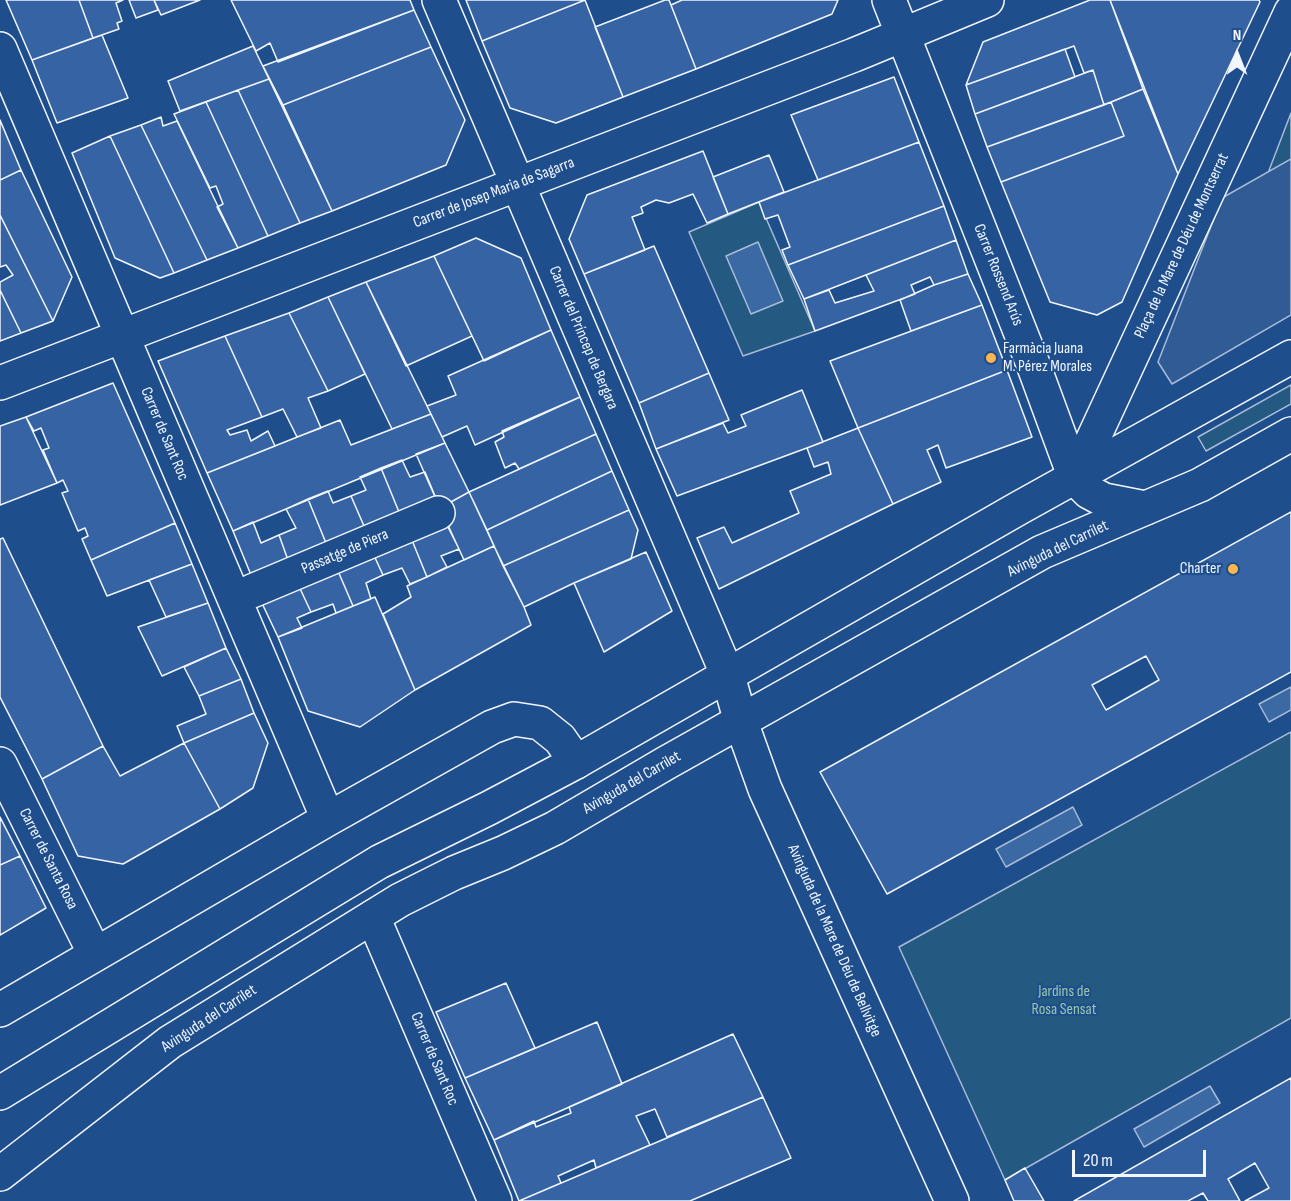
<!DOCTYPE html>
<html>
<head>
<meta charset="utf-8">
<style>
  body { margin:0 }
  #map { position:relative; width:1291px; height:1201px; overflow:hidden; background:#1f4e8c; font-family:"Sofia Sans Condensed",sans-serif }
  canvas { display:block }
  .north { position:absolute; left:1207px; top:24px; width:60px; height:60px; -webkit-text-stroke:4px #1f4e8c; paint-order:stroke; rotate:0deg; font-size:16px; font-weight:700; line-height:24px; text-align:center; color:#f2f6ff }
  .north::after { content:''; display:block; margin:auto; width:21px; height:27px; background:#f2f6ff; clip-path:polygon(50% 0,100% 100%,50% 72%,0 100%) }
  .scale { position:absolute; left:1072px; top:1150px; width:134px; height:27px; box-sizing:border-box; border:3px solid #f2f6ff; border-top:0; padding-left:8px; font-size:18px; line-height:21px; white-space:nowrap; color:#f2f6ff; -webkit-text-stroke:4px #1f4e8c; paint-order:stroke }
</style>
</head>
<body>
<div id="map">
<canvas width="1291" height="1201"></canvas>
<div class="north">N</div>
<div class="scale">20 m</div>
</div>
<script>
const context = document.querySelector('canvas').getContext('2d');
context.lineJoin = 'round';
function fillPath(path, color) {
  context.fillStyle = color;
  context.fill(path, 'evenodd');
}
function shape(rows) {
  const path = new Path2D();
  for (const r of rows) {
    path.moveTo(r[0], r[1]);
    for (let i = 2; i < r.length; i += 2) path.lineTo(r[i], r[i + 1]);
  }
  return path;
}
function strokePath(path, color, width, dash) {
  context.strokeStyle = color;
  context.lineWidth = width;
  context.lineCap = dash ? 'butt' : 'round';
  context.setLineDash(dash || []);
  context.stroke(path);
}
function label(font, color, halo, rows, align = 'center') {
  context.font = font + ' "Sofia Sans Condensed",sans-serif';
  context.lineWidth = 4.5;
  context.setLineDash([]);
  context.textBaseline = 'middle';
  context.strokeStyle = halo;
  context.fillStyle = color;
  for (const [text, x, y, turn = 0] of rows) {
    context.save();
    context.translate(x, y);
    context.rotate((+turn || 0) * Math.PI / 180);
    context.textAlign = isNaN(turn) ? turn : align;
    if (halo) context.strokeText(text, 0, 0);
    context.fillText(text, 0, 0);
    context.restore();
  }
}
const green = shape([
  [1291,113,1291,160,1268,173,1291,113],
  [759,202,815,331,743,356,689,232,759,202],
  [1291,385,1291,404,1206,451,1198,437,1291,385],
  [1291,732,1291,1018,1005,1180,899,947,1291,732]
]);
const parking = shape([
  [1291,159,1291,315,1172,384,1158,362,1222,198,1291,159]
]);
const water = shape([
  [758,242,783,301,751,314,726,256,758,242],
  [1291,687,1291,710,1269,722,1259,704,1291,687],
  [1073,807,1082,825,1006,867,996,849,1073,807],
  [1210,1086,1220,1103,1144,1147,1134,1129,1210,1086]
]);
const building = shape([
  [6,0,79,0,93,38,32,60,6,0],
  [79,0,123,0,116,3,122,21,117,23,119,29,93,38,79,0],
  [129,0,154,0,158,10,136,18,129,0],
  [154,0,200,0,161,15,154,0],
  [231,0,410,0,414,10,278,62,270,43,256,51,231,0],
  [466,0,585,0,482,41,466,0],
  [585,0,623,97,556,123,510,108,482,41,585,0],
  [665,0,669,0,696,69,623,97,595,27,665,0],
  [838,0,832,14,696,69,671,5,682,0,838,0],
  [1090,0,1110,0,1143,89,1104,105,1093,70,1084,73,1074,46,966,85,983,42,1090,0],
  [1110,0,1259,0,1260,2,1178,174,1110,0],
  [414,10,431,47,283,105,263,66,414,10],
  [102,35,128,98,57,123,32,60,102,35],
  [253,46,269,79,180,111,168,81,253,46],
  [431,47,465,120,446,165,332,211,283,105,431,47],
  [1065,49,1075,77,975,114,966,85,1065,49],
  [1093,70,1104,105,987,147,975,114,1093,70],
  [894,77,919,142,818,180,791,115,894,77],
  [269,79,332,211,300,223,238,90,269,79],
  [1143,89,1178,174,1122,302,1097,315,1050,302,1001,182,1124,136,1111,102,1143,89],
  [238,90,300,223,268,236,206,102,238,90],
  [206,102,268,236,238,248,217,207,223,204,216,186,210,188,174,114,206,102],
  [1111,102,1124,136,1001,182,987,147,1111,102],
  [161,117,163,126,177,121,238,248,207,260,141,125,161,117],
  [0,120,21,170,0,180,0,120],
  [141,125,207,260,174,273,110,136,141,125],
  [110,136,174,273,160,278,115,258,72,153,110,136],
  [919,142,944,206,788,265,782,250,790,247,778,215,765,219,759,202,919,142],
  [703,151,728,214,707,223,693,194,669,203,656,200,641,207,643,213,632,217,645,250,584,274,569,239,587,195,703,151],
  [769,155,784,192,728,214,713,177,769,155],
  [21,170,72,277,53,321,0,215,0,180,21,170],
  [944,206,956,240,804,299,788,265,944,206],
  [0,215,53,321,21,333,0,290,0,282,13,275,6,265,0,267,0,215],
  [476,238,521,258,551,330,484,361,434,256,476,238],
  [956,240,968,274,934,285,930,277,911,285,915,294,815,331,804,299,829,290,835,303,874,291,866,275,956,240],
  [654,246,709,373,639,403,584,274,654,246],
  [434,256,472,336,406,366,366,282,434,256],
  [968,274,982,305,911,331,900,300,934,285,968,274],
  [366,282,431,414,392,429,328,297,366,282],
  [0,290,21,333,0,341,0,290],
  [328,297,365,374,328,391,289,313,328,297],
  [982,305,1007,370,858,428,830,361,982,305],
  [289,313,328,391,308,398,321,428,297,437,283,409,262,417,225,336,289,313],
  [551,330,580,397,475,445,467,426,442,437,427,406,456,395,448,376,551,330],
  [225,336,262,417,227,430,230,435,247,430,251,441,268,431,275,446,207,473,158,361,225,336],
  [1007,370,1032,437,946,468,938,445,927,450,941,482,893,504,858,428,1007,370],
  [709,373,729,420,656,449,639,403,709,373],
  [113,383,175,523,91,560,82,539,88,536,85,528,78,531,62,493,68,491,63,480,57,483,43,450,49,448,41,428,34,431,26,417,113,383],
  [802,390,823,442,677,496,656,449,723,423,728,433,746,426,741,415,802,390],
  [580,397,596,434,519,469,515,463,505,468,495,442,504,437,502,431,580,397],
  [431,414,445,443,233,531,207,473,340,420,351,445,431,414],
  [26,417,57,483,0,505,0,426,26,417],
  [858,428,893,504,719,589,697,538,724,527,732,543,799,513,790,491,831,474,828,462,814,467,807,448,858,428],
  [596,434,612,471,487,530,469,492,596,434],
  [445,443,469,492,440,508,416,454,445,443],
  [402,460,410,477,425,472,435,496,399,512,381,468,402,460],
  [381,468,399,512,364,526,351,496,366,490,360,477,381,468],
  [612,471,629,510,503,566,487,530,612,471],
  [328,491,333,503,351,496,364,526,326,543,308,499,328,491],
  [469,492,494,546,464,560,440,508,469,492],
  [308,499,326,543,288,560,279,535,296,528,286,509,308,499],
  [629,510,638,530,631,559,574,583,524,607,503,566,629,510],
  [1291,512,1291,672,887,894,820,772,1291,512],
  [1146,656,1159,680,1106,710,1092,685,1146,656],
  [444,519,459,549,441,556,447,567,427,577,409,533,444,519],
  [253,522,261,543,279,535,288,560,251,575,233,531,253,522],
  [175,523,192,564,107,596,91,560,175,523],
  [409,533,427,577,410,584,402,568,383,575,371,549,409,533],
  [3,538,103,746,42,779,0,697,0,539,3,538],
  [494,546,524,607,531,625,415,690,383,614,411,597,407,586,494,546],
  [371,549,383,575,366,583,371,599,353,606,335,564,371,549],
  [646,552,672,611,604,652,574,583,646,552],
  [192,564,208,603,166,617,149,580,192,564],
  [335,564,353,606,336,613,333,604,311,612,296,580,335,564],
  [296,580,311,612,297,618,302,628,278,637,259,597,296,580],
  [375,597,415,690,360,727,308,711,278,637,375,597],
  [208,603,226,648,162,676,138,627,208,603],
  [226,648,241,679,199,696,184,667,226,648],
  [241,679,254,713,184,743,177,726,206,714,199,696,241,679],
  [254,713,268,743,253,788,220,809,184,743,254,713],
  [184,743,220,809,123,864,78,856,42,779,103,746,120,776,184,743],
  [0,817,20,856,0,865,0,817],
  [20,856,46,908,0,935,0,865,20,856],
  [506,983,535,1048,465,1078,436,1012,506,983],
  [597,1022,622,1084,494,1140,465,1078,597,1022],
  [733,1034,763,1097,667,1137,655,1109,636,1116,650,1145,596,1168,594,1160,558,1176,561,1183,519,1201,494,1140,534,1121,536,1127,571,1113,569,1107,733,1034],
  [1291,1078,1291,1201,1245,1201,1269,1188,1255,1163,1228,1179,1240,1201,1208,1201,1203,1193,1188,1201,1074,1201,1291,1078],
  [763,1097,791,1158,690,1201,519,1201,763,1097],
  [1025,1168,1044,1201,1014,1201,1005,1180,1025,1168]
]);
const minor = shape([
  [439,0,728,676,741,722,765,789,952,1201],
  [889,0,1033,364,1075,478,1089,492,1104,500,1145,508],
  [0,49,328,819],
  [0,383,854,55,987,0],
  [1075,478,1291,12],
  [252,591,438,513],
  [0,764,95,954],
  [373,917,495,1201],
  [0,1010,328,819,492,727,514,719,540,723,560,739,576,762]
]);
const major = shape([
  [0,1093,379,862,489,808,576,762,1019,508,1291,357],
  [0,1174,170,1042,400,900,454,873,503,853,555,828,666,763,1042,552,1200,485,1291,434]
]);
const markers = [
  [991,358,6,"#ffb74d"],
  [1233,569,6,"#ffb74d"]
];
const streetNames = [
  ["Carrer de Josep Maria de Sagarra",494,193,-21],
  ["Plaça de la Mare de Déu de Montserrat",1182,246,-65],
  ["Carrer Rossend Arús",998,275,68],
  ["Carrer del Príncep de Bergara",583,338,67],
  ["Carrer de Sant Roc",164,434,67],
  ["Avinguda del Carrilet",1058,549,-26],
  ["Passatge de Piera",345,552,-23],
  ["Avinguda del Carrilet",632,783,-30],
  ["Carrer de Santa Rosa",48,859,63],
  ["Avinguda de la Mare de Déu de Bellvitge",834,941,66],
  ["Avinguda del Carrilet",209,1019,-33],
  ["Carrer de Sant Roc",434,1059,67]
];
const poiNames = [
  ["Farmàcia Juana",1003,349],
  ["M. Pérez Morales",1003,367],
  ["Charter",1221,569,"right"]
];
const parkNames = [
  ["Jardins de",1064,992],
  ["Rosa Sensat",1064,1010]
];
fillPath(green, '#245a82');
strokePath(green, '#a8bbd7', 1.5);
fillPath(parking, '#305b95');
strokePath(parking, '#a8bbd7', 1.5);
fillPath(water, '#3b69a3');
strokePath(water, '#a8bbd7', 1.5);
fillPath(building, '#3563a3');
strokePath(building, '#f2f6ff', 1.5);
strokePath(minor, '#f2f6ff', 36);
strokePath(major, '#f2f6ff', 36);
strokePath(minor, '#1f4e8c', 33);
strokePath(major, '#1f4e8c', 33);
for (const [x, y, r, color] of markers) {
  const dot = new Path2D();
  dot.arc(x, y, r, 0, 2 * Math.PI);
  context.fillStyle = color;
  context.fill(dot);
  strokePath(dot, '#1f4e8c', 2);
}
label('16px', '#f2f6ff', '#1f4e8c', streetNames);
label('16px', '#f2f6ff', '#1f4e8c', poiNames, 'left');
label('16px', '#97c8a6', '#1f4e8c', parkNames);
</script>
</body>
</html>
